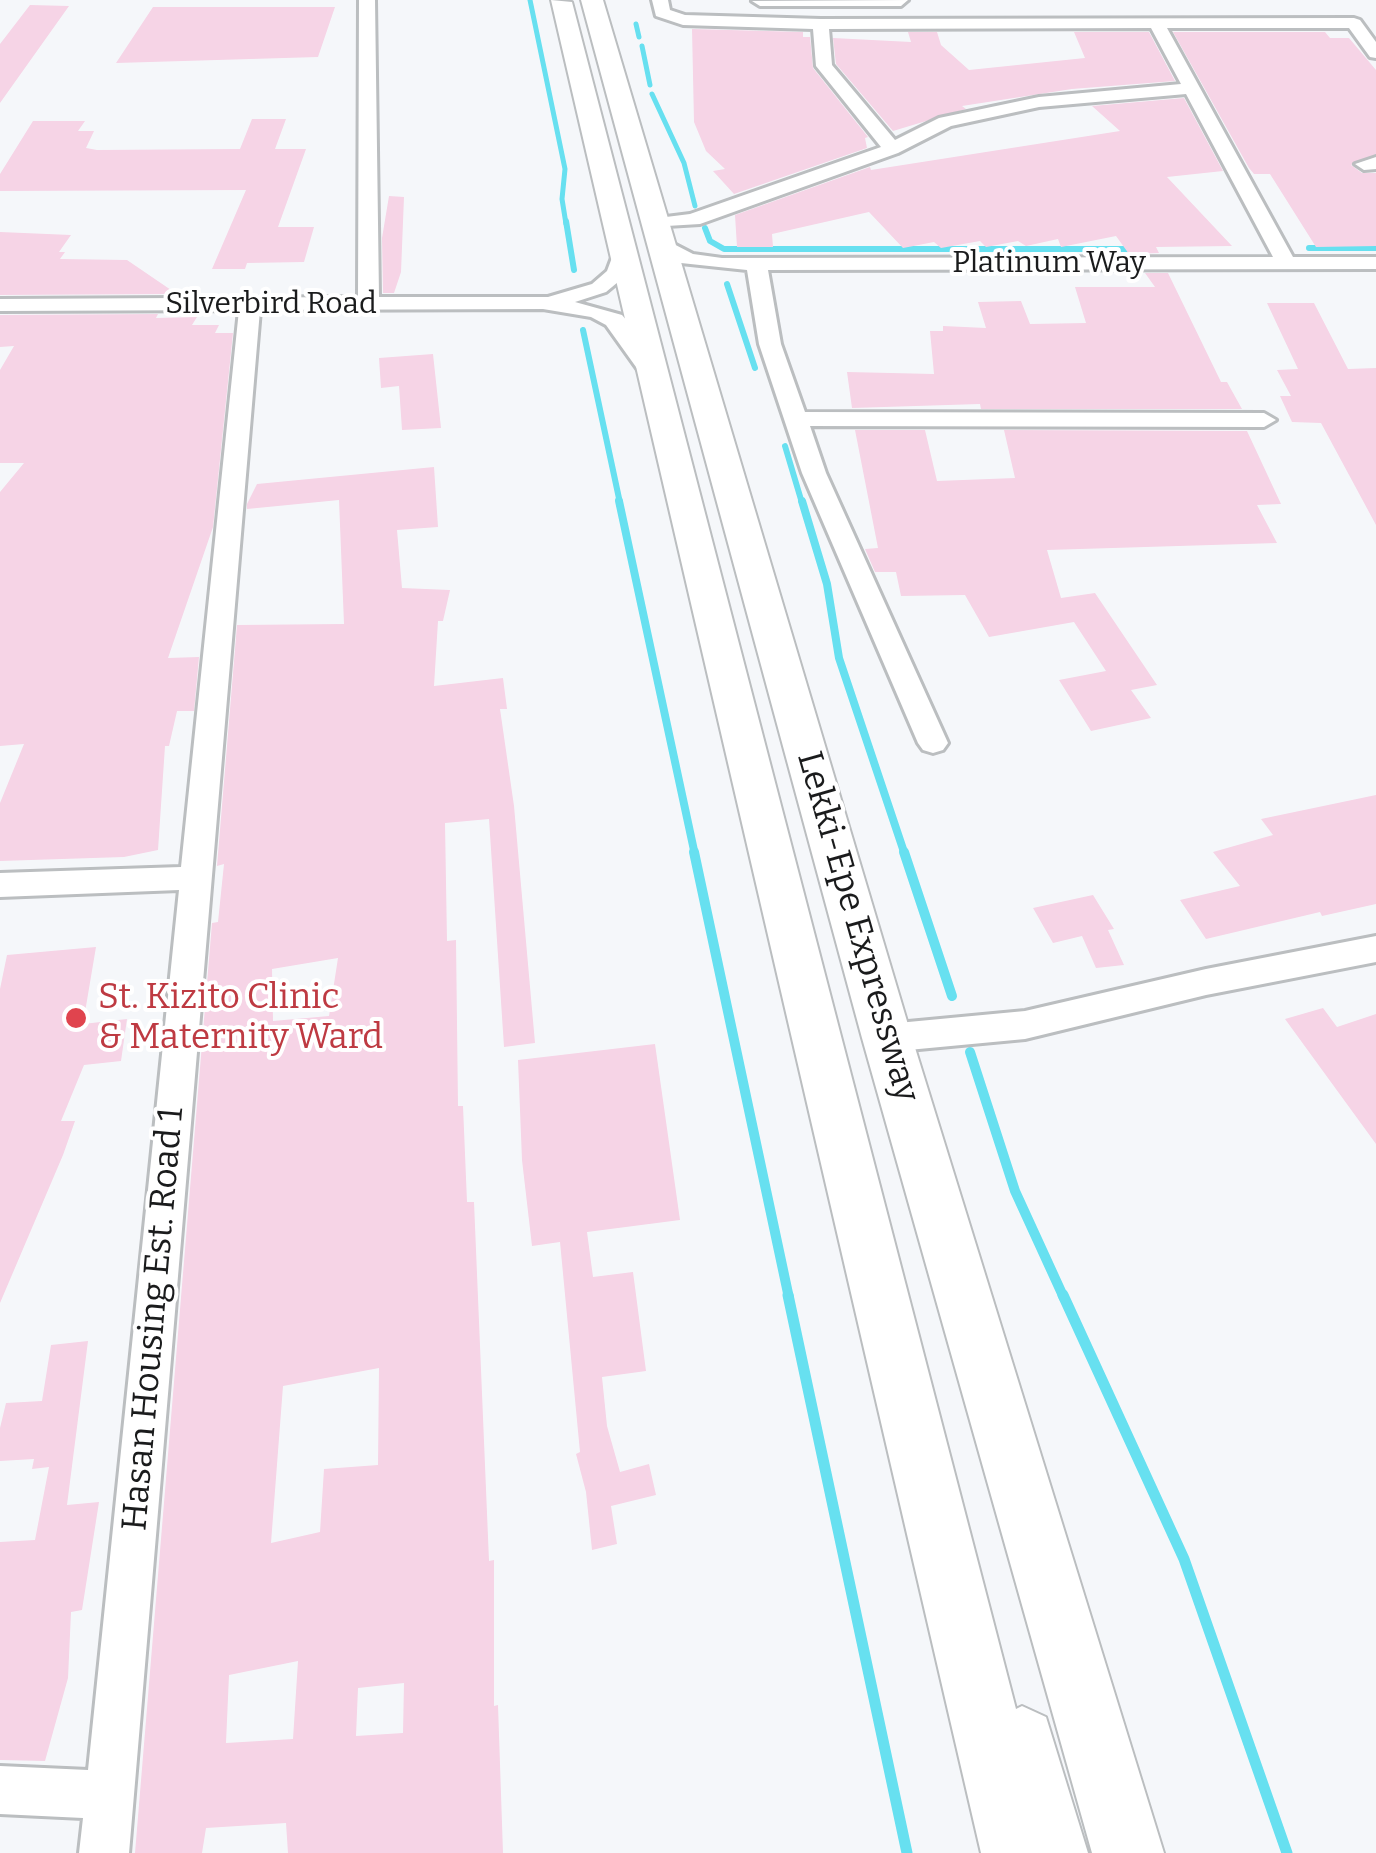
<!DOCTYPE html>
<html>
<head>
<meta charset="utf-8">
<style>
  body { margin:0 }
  canvas { display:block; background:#f5f7fa }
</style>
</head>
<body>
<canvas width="1376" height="1853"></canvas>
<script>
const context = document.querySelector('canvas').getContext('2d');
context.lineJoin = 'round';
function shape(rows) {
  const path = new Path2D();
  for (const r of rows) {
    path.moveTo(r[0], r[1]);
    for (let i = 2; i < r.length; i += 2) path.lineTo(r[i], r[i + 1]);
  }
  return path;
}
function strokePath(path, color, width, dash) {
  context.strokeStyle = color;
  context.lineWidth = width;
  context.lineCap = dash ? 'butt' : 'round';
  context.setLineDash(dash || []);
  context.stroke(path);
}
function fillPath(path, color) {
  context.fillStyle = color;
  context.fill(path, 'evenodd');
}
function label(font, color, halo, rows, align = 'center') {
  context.font = font + ' Bitter,serif';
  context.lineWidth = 8;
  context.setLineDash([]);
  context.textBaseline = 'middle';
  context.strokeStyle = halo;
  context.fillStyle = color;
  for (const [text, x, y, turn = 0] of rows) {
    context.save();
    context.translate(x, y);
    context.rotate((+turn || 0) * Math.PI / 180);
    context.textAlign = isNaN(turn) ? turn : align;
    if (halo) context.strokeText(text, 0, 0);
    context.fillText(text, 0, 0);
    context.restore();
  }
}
const streamFar4 = shape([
  [530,0,565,169,562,199,566,224],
  [636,24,639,37],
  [642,46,650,85],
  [652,94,684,163,695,206]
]);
const streamFar3 = shape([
  [566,221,574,270],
  [705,228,710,241,724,249,1133,249],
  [1309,248,1376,248],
  [727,284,755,368],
  [583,330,620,503],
  [785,446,802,503]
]);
const streamFar2 = shape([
  [619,501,695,855],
  [802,501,827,584,839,658,905,855]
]);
const streamFar1 = shape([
  [694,852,789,1298],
  [904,852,952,996],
  [970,1052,1015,1191,1064,1298]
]);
const stream = shape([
  [788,1295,907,1853],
  [1063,1295,1184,1559,1287,1853]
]);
const building = shape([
  [30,5,69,6,0,103,0,44],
  [153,7,335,7,318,57,116,63],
  [692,29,803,32,803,37,810,37,813,68,868,137,865,138,867,148,734,194,713,171,725,169,706,151,694,122],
  [908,32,937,32,941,45,969,70,1085,58,1074,32,1149,32,1175,81,1072,89,962,106,966,109,893,131,836,64,833,38,911,42],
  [1173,32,1325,32,1330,38,1349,38,1376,70,1376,154,1351,165,1362,173,1376,173,1376,246,1316,247,1270,174,1254,174,1249,168],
  [1184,98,1223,171,1167,177,1232,246,1156,247,1159,253,1129,254,1116,236,1061,247,1058,239,1026,246,1018,241,986,247,980,241,941,248,934,242,903,248,869,212,772,234,773,247,737,247,735,215,870,167,871,170,1120,131,1092,106],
  [252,119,286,119,275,149,306,149,278,227,314,227,304,262,247,263,245,269,212,269,246,190,0,191,0,174,33,121,85,121,78,131,94,131,86,148,97,150,240,149],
  [389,196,404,197,401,272,394,293,383,293,382,238],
  [0,232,71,235,59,252,65,252,60,259,127,260,171,290,169,294,0,295],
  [1145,273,1168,273,1221,382,1227,382,1242,409,981,409,980,404,852,408,847,372,934,374,930,331,943,331,943,326,986,328,978,302,1021,301,1030,324,1086,323,1075,287,1155,287],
  [1267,303,1314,303,1348,369,1376,368,1376,525,1321,423,1292,422,1280,396,1291,396,1277,370,1298,369],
  [158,314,156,318,197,317,192,325,219,325,215,333,233,333,213,527,168,658,199,657,194,711,177,711,169,746,165,746,158,850,124,857,0,861,0,803,24,744,0,746,0,492,24,463,0,463,0,370,14,346,0,347,0,315],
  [433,354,441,428,402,430,399,386,381,388,379,358],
  [855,430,925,430,937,481,1015,478,1004,430,1247,431,1281,504,1257,505,1277,543,1047,550,1061,598,1095,593,1157,685,1131,690,1151,718,1091,731,1059,680,1106,671,1074,622,989,637,965,595,901,596,896,572,875,572,865,549,878,548],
  [434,467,438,527,397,530,402,588,450,590,443,621,438,621,434,686,503,678,507,709,500,709,514,806,535,1043,504,1047,489,819,445,823,447,941,456,940,458,1106,463,1106,467,1202,474,1202,489,1561,494,1560,494,1706,498,1705,503,1853,288,1853,286,1823,206,1828,202,1853,135,1853,212,923,218,922,224,864,217,866,237,625,344,624,339,500,247,509,247,504,257,484],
  [338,958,329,1016,273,1021,272,969],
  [379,1368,378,1465,324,1469,320,1532,271,1543,283,1386],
  [298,1661,293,1739,226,1743,229,1675],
  [404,1683,403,1733,356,1736,358,1688],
  [1376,795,1376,904,1322,916,1320,912,1206,939,1180,900,1240,886,1213,852,1273,835,1261,819],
  [1093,895,1114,929,1108,930,1124,965,1096,968,1082,936,1053,943,1033,908],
  [96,947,83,1024,127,1019,121,1061,84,1065,61,1121,75,1121,63,1155,0,1303,0,989,7,955],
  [1323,1008,1337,1027,1376,1014,1376,1144,1285,1019],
  [655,1044,680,1220,587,1232,593,1277,633,1272,646,1371,602,1377,607,1426,620,1472,649,1464,656,1495,611,1506,617,1544,592,1550,586,1492,576,1454,580,1452,560,1242,532,1246,522,1160,518,1060],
  [88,1341,67,1505,99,1502,82,1610,71,1612,68,1678,45,1761,0,1760,0,1542,35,1540,49,1467,32,1469,34,1459,0,1461,0,1428,6,1403,42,1401,51,1345]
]);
const minor = shape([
  [359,0,375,0,379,297,548,297,592,284,607,271,616,247,630,247,633,251,624,277,606,292,575,302,622,315,643,339,660,369,649,376,641,374,606,325,591,317,543,309,260,310,129,1853,79,1853,83,1818,0,1814,0,1766,88,1770,179,890,0,897,0,873,181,867,239,310,0,311,0,299,358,297,359,0],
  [652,0,668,0,670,10,685,15,821,19,1354,18,1360,20,1376,42,1376,58,1370,57,1349,28,1167,28,1293,257,1376,257,1376,269,768,270,781,344,805,412,1264,413,1276,420,1264,427,810,426,826,473,948,743,943,750,933,753,923,750,918,743,802,473,759,344,747,270,681,263,654,245,664,239,693,254,722,258,1273,257,1186,94,1039,107,951,126,898,153,700,224,650,227,650,219,690,214,881,147,816,66,813,29,683,25,656,16,652,0],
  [1151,28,1181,84,1039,97,939,118,895,140,832,65,829,29,1151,28],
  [908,0,901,6,760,6,752,1,908,0],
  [1376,157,1376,169,1364,170,1355,164,1376,157],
  [1376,936,1376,962,1206,995,1025,1039,887,1052,875,1048,870,1038,875,1028,887,1024,1025,1011,1206,969,1376,936]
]);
const highway = shape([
  [551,0,572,2,1016,1709,1022,1706,1046,1717,1088,1853,981,1853,551,0],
  [581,0,603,0,912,1038,1164,1853,1092,1853,862,1038,581,0]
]);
const markers = [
  [76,1018,12,"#e0444e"]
];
const farStreetnames = [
  ["Platinum Way",1049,264],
  ["Silverbird Road",271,305]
];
const streetNames = [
  ["Lekki-Epe Expressway",857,927,74],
  ["Hasan Housing Est. Road 1",154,1319,-85]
];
const healthNames = [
  ["St. Kizito Clinic",98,998],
  ["& Maternity Ward",98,1038]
];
strokePath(streamFar4, '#67e0f0', 5);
strokePath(streamFar3, '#67e0f0', 6);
strokePath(streamFar2, '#67e0f0', 8);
strokePath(streamFar1, '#67e0f0', 10);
strokePath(stream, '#67e0f0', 11);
fillPath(building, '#f6d4e6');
strokePath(minor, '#bbbec0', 6);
strokePath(highway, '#bbbec0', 4);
fillPath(minor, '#fff');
fillPath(highway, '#fff');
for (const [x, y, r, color] of markers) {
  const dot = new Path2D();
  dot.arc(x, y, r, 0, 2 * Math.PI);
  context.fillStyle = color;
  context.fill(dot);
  strokePath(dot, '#fff', 4);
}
label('30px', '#1a1b1c', '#fff', farStreetnames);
label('35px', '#1a1b1c', '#fff', streetNames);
label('35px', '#be3a42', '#fff', healthNames, 'left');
</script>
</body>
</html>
